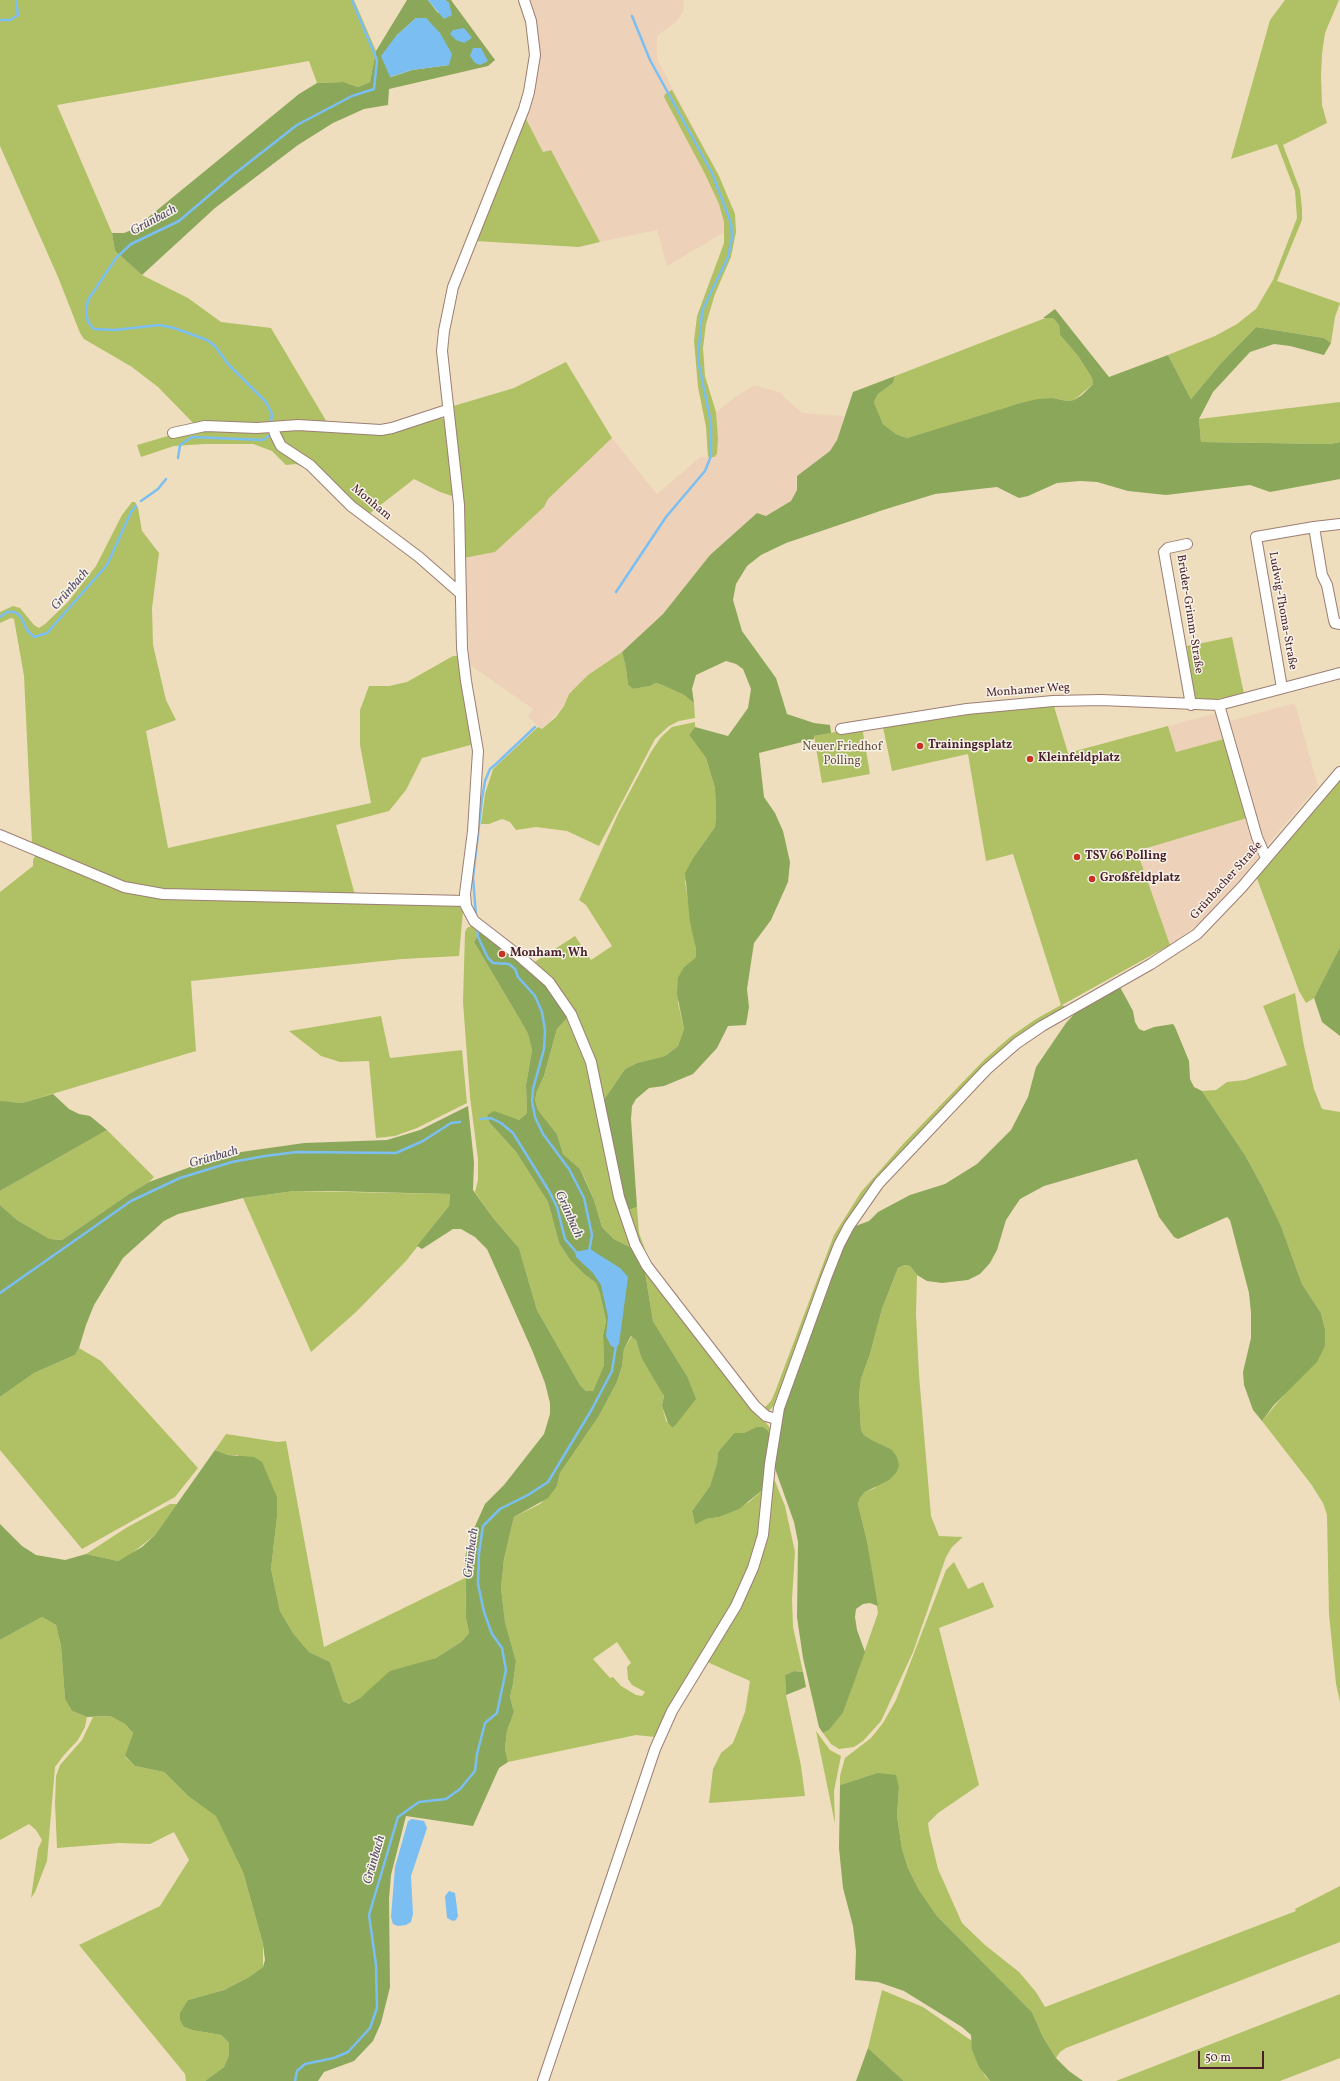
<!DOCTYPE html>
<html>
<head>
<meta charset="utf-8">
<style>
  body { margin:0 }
  #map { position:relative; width:1340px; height:2081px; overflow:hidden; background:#efdebe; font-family:Vollkorn,serif }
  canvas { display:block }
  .scale { position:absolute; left:1198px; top:2051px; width:66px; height:18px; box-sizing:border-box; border:2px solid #4a1f2b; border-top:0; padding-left:5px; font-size:12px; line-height:14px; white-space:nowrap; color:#4a1f2b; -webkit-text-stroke:3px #f7f3e8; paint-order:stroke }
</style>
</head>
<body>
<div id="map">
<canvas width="1340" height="2081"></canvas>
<div class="scale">50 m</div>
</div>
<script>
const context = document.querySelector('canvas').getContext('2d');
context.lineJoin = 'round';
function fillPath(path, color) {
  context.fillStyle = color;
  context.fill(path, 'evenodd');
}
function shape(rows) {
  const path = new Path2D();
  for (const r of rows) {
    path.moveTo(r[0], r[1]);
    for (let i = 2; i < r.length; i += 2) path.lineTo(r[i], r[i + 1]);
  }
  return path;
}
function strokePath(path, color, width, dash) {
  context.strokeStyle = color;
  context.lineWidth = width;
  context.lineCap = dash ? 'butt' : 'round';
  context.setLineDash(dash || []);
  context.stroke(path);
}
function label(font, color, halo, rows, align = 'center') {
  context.font = font + ' Vollkorn,serif';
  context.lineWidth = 3;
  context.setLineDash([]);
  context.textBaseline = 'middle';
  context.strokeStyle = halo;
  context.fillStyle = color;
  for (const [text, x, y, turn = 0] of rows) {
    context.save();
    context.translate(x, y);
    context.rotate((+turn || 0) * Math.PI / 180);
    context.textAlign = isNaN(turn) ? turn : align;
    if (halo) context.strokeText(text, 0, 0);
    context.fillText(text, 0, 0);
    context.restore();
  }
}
const built = shape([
  [528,0,684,0,683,11,677,21,657,36,657,59,719,176,735,214,735,226,667,266,657,230,600,242,551,150,543,152,525,117,532,93],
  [754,385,779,392,802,413,844,416,837,440,830,451,796,479,797,490,791,501,766,516,757,513,710,555,663,614,622,652,600,667,569,694,564,706,542,729,528,717,533,709,470,665,464,558,495,552,544,507,548,499,612,438,657,494,700,457,714,457,718,438,716,412,734,398],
  [1295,703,1318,786,1267,845,1263,843,1226,722],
  [1213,714,1216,714,1224,739,1176,752,1168,726],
  [1247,818,1258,858,1228,893,1199,923,1170,945,1137,851]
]);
const green = shape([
  [0,0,354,0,376,51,370,82,358,87,344,82,317,83,309,61,57,105,112,233,115,251,142,275,188,298,221,322,271,328,331,429,364,432,438,417,444,419,455,497,440,492,414,479,369,514,307,469,296,464,286,465,272,451,253,444,205,444,174,446,141,457,137,445,185,431,196,426,158,387,132,367,84,339,80,333,58,277,0,146],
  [1285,0,1339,0,1325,33,1322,54,1321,76,1322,105,1327,123,1283,145,1300,190,1302,208,1302,220,1277,281,1340,303,1335,317,1331,343,1324,338,1256,327,1221,363,1191,399,1168,355,1215,336,1237,324,1256,309,1273,280,1297,218,1295,191,1277,144,1231,159,1270,20],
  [672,90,719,176,735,214,736,232,731,257,715,294,706,324,703,348,705,376,716,412,718,438,717,454,714,457,708,457,706,427,698,387,694,341,697,316,724,243,724,222,719,204,705,174,664,97,665,94],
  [525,117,543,152,551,150,600,242,579,247,475,241],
  [1048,317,1053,318,1059,325,1060,335,1078,356,1092,378,1093,384,1074,400,1067,401,1053,398,1006,408,907,438,896,434,883,424,874,402,878,394,893,383,895,376],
  [566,362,612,438,548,499,544,507,495,552,464,558,450,407,514,388],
  [1340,402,1340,442,1330,444,1201,442,1199,419],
  [132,502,135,502,138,508,142,531,159,553,152,608,153,645,166,700,176,720,146,731,168,848,371,803,360,745,360,710,369,686,389,686,407,682,453,656,459,656,474,744,422,758,406,790,389,811,336,825,355,895,180,892,152,888,109,879,32,843,24,676,14,619,11,618,0,623,0,612,13,606,20,608,34,625,39,628,45,624,68,602,96,566,122,515],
  [1232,637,1244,694,1201,702,1196,700,1193,693,1187,646],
  [622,652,626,668,628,685,633,689,650,686,656,683,662,685,684,695,694,703,695,718,679,721,669,726,655,739,599,846,567,831,536,827,516,830,510,822,502,819,489,824,481,824,485,794,493,769,538,727,542,729,556,717,564,706,569,694,588,675],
  [1053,703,1068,753,1168,726,1176,752,1224,739,1247,818,1137,851,1170,945,1062,1005,1066,1007,1023,1035,865,1195,775,1404,768,1412,764,1408,771,1401,775,1392,834,1235,861,1192,904,1143,985,1059,1010,1037,1036,1019,1061,1005,1013,854,986,861,968,754,892,771,883,727,966,713],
  [695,722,695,727,689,735,706,758,715,788,716,815,715,827,695,855,685,882,696,949,696,957,684,967,678,1003,684,1029,678,1046,665,1056,637,1063,625,1069,603,1101,591,1051,577,1018,533,963,575,936,591,960,612,946,586,905,579,900,619,812,651,752,661,737,672,727],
  [862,727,870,774,822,783,814,736],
  [1340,777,1340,947,1314,998,1306,1003,1299,991,1256,876],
  [36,854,136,893,457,904,463,911,459,956,402,959,191,981,196,1051,22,1103,3,1102,0,1101,0,892,33,866,33,860],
  [473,925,480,930,474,942,519,1018,528,1034,532,1050,526,1085,527,1113,519,1120,487,1115,489,1122,516,1152,548,1202,559,1243,570,1260,584,1274,596,1283,600,1294,606,1321,603,1335,604,1365,593,1391,586,1391,580,1385,537,1310,519,1248,494,1219,475,1192,478,1180,478,1159,470,1097,463,1002,465,932,467,928],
  [1295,993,1304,1046,1314,1089,1322,1109,1340,1112,1340,1702,1336,1684,1329,1614,1327,1515,1323,1503,1311,1484,1262,1421,1325,1346,1325,1329,1321,1313,1302,1284,1281,1226,1263,1188,1245,1155,1202,1091,1216,1090,1227,1082,1245,1080,1287,1065,1263,1006],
  [381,1016,390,1058,462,1050,467,1103,417,1128,395,1136,376,1138,369,1061,340,1062,321,1056,289,1031],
  [568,1017,585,1052,634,1249,614,1239,602,1227,594,1200,585,1179,580,1169,563,1154,557,1134,538,1110,535,1100,537,1091,544,1076,557,1029],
  [107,1130,154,1177,149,1182,129,1194,62,1240,50,1239,17,1220,0,1205,0,1191],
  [294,1191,450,1194,449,1206,406,1261,356,1312,311,1352,243,1198],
  [637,1207,639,1233,646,1252,659,1276,645,1254,626,1211],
  [905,1265,910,1266,917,1275,916,1314,919,1375,931,1516,939,1536,963,1537,952,1547,946,1557,913,1652,881,1721,863,1741,854,1747,839,1749,831,1744,823,1733,829,1730,843,1713,878,1613,867,1541,858,1504,860,1498,865,1492,875,1488,891,1449,872,1440,864,1435,861,1430,859,1395,861,1379,870,1354,882,1309,898,1268],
  [644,1266,770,1428,770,1437,756,1427,744,1433,734,1433,718,1452,717,1463,710,1486,692,1511,695,1525,706,1519,719,1517,749,1502,765,1488,755,1551,731,1606,691,1669,655,1737,636,1735,508,1762,505,1749,507,1731,514,1712,510,1697,513,1684,516,1661,505,1622,501,1588,504,1559,514,1517,540,1504,557,1486,560,1473,599,1416,617,1382,622,1366,624,1349,632,1336,636,1340,641,1357,659,1384,664,1396,662,1406,666,1421,674,1428,687,1376,653,1321],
  [617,1642,631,1663,627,1667,628,1679,632,1685,645,1692,642,1696,636,1695,621,1686,613,1677,610,1678,593,1659],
  [79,1348,101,1361,198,1468,175,1497,82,1549,0,1450,0,1397,34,1373,75,1355],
  [226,1434,278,1442,286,1441,324,1647,465,1578,466,1618,469,1633,461,1642,436,1658,417,1664,374,1687,360,1698,349,1704,343,1701,330,1662,309,1652,293,1633,280,1611,271,1569,277,1517,238,1455,228,1455,215,1450],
  [772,1474,785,1506,795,1552,792,1599,793,1627,803,1672,794,1671,785,1675,786,1695,801,1766,805,1796,709,1803,713,1769,721,1753,733,1743,745,1712,750,1681,705,1661,743,1601],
  [170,1504,177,1504,155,1535,131,1554,118,1561,86,1554,126,1528],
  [954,1562,968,1589,983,1582,994,1607,939,1628,979,1785,938,1813,928,1823,929,1831,938,1869,962,1923,985,1945,1019,1972,1036,1992,1045,2007,1296,1911,1295,1909,1340,1886,1340,1942,1066,2048,1060,2052,1056,2058,1043,2037,1032,2012,937,1916,919,1890,908,1868,902,1849,897,1816,899,1788,877,1773,840,1785,840,1776,845,1758,871,1738,883,1723,896,1700,946,1570],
  [42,1617,56,1625,61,1646,65,1699,72,1711,87,1717,85,1727,78,1740,64,1755,55,1767,47,1861,35,1892,31,1898,38,1849,42,1840,36,1830,29,1824,0,1840,0,1640],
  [110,1716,125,1724,133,1733,125,1757,135,1766,164,1772,188,1796,217,1816,243,1872,263,1944,263,1967,249,1977,224,1990,188,2000,184,2027,192,2030,221,2035,229,2043,229,2055,224,2067,205,2081,186,2081,185,2074,79,1945,160,1906,189,1860,174,1832,150,1844,119,1843,57,1848,55,1803,56,1776,60,1765,82,1740,93,1717],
  [816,1731,830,1750,841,1756,834,1791,835,1824],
  [882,1990,923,2007,972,2041,972,2050,985,2076,990,2081,904,2081,868,2048],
  [1340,1994,1340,2058,1280,2081,1116,2081]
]);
const forest = shape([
  [407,0,428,0,438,13,449,3,445,0,451,0,495,60,488,66,389,89,388,105,364,109,333,123,298,145,215,208,142,275,115,251,112,233,124,233,134,229,299,94,317,83,344,82,358,87,370,82,376,51],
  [416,18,426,18,449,65,412,70,391,77,396,36],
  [1055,309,1109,377,1168,355,1191,399,1221,363,1256,327,1324,338,1331,343,1324,355,1290,346,1274,344,1250,352,1213,392,1199,419,1201,442,1330,444,1340,442,1340,479,1270,492,1250,485,1166,495,1128,491,1097,482,1080,481,1057,483,1028,496,1019,498,997,487,935,494,883,510,786,543,761,555,747,566,736,584,733,600,742,631,776,678,787,714,814,723,830,725,831,733,814,736,814,739,759,753,764,797,775,813,783,831,790,862,788,882,771,920,754,943,747,989,749,1007,746,1025,728,1026,717,1048,693,1074,664,1086,649,1088,636,1099,632,1106,631,1119,637,1207,626,1211,603,1101,625,1069,637,1063,665,1056,678,1046,684,1029,677,994,678,978,684,967,696,957,696,949,690,922,685,873,695,855,715,827,716,815,715,788,706,758,689,735,695,727,728,736,748,708,751,689,743,669,736,664,726,661,696,675,692,689,694,703,684,695,662,685,656,683,650,686,633,689,628,685,626,668,622,652,663,614,710,555,757,513,766,516,791,501,797,490,797,476,830,451,837,440,853,392,895,376,893,383,878,394,874,402,883,424,896,434,907,438,1021,403,1038,399,1053,398,1067,401,1074,400,1082,395,1093,384,1092,378,1078,356,1060,335,1059,325,1053,318,1043,318],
  [480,930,544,982,568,1017,557,1029,544,1076,537,1091,535,1100,538,1110,557,1134,563,1154,580,1169,594,1200,602,1227,614,1239,634,1249,644,1266,653,1321,687,1376,696,1399,673,1428,668,1423,662,1406,664,1396,641,1357,636,1340,631,1336,624,1349,622,1366,617,1382,599,1416,560,1473,557,1486,548,1498,514,1517,504,1559,501,1588,505,1622,516,1661,513,1684,510,1697,514,1712,507,1731,505,1749,508,1762,499,1768,473,1826,406,1816,391,1875,389,1899,390,1987,381,2023,373,2041,354,2061,324,2072,318,2081,205,2081,224,2067,229,2055,229,2043,221,2035,192,2030,184,2027,180,2020,180,2013,188,2000,224,1990,249,1977,263,1967,265,1960,263,1944,243,1872,216,1816,188,1796,164,1772,135,1766,125,1756,133,1733,125,1724,110,1716,87,1717,72,1711,65,1699,61,1646,56,1625,42,1617,0,1640,0,1524,22,1546,36,1555,65,1560,86,1554,118,1561,142,1547,155,1535,215,1450,228,1455,254,1457,262,1462,277,1497,277,1517,271,1569,280,1611,293,1633,309,1652,330,1662,343,1701,349,1704,360,1698,390,1671,436,1658,461,1642,469,1633,466,1618,465,1557,471,1535,485,1504,504,1485,544,1434,550,1414,550,1403,545,1383,532,1350,487,1249,475,1237,461,1229,453,1229,422,1249,417,1246,449,1206,450,1194,329,1191,294,1191,243,1198,178,1214,164,1221,123,1258,94,1305,86,1325,79,1348,75,1355,34,1373,0,1397,0,1205,17,1220,50,1239,62,1240,129,1194,149,1182,204,1162,241,1152,304,1143,387,1140,420,1130,468,1106,474,1162,473,1190,494,1219,519,1248,537,1310,580,1385,586,1391,593,1391,604,1365,603,1335,606,1321,600,1294,596,1283,584,1274,570,1260,559,1243,548,1202,516,1152,489,1122,487,1115,494,1111,519,1120,527,1113,526,1085,532,1050,528,1034,519,1018,474,942],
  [1340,947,1340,1036,1322,1022,1314,998],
  [1120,987,1133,1011,1135,1022,1139,1029,1144,1031,1154,1027,1173,1024,1175,1027,1189,1061,1190,1079,1194,1087,1202,1091,1245,1155,1263,1188,1281,1226,1302,1284,1321,1313,1325,1329,1325,1346,1317,1362,1274,1405,1262,1421,1253,1410,1244,1385,1243,1372,1251,1338,1251,1313,1249,1293,1230,1220,1227,1217,1178,1239,1174,1237,1159,1217,1137,1159,1044,1186,1020,1199,1006,1220,997,1250,990,1263,980,1274,968,1280,942,1283,927,1281,917,1275,910,1266,905,1265,898,1268,882,1309,870,1354,861,1379,859,1395,861,1430,864,1435,872,1440,891,1449,897,1457,899,1466,896,1473,889,1480,865,1492,860,1498,858,1504,867,1541,878,1606,870,1603,863,1604,856,1609,855,1617,857,1630,865,1652,843,1713,829,1730,823,1733,819,1727,803,1658,797,1617,798,1542,794,1522,773,1463,780,1415,841,1249,853,1227,869,1221,878,1212,910,1195,945,1184,977,1164,1011,1130,1028,1097,1036,1067,1066,1023,1077,1011],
  [53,1094,69,1109,79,1114,90,1116,107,1130,0,1191,0,1101,22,1103],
  [756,1427,763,1427,768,1431,770,1437,765,1488,739,1509,719,1517,706,1519,695,1525,692,1511,710,1486,717,1463,718,1452,734,1433,744,1433],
  [794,1671,803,1672,806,1687,786,1695,785,1675],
  [877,1773,896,1775,899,1788,897,1816,902,1849,908,1868,919,1890,937,1916,1032,2012,1043,2037,1056,2058,1069,2071,1083,2081,990,2081,979,2067,972,2050,971,2035,962,2027,904,1991,878,1982,855,1980,856,1951,853,1926,843,1888,839,1848,840,1785],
  [868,2048,904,2081,856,2081]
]);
const water = shape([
  [428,0,445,0,449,3,452,15,444,19],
  [416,18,426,18,440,33,452,54,449,65,412,70,390,77,381,56,396,36],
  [464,28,472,38,464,43,456,40,450,34,453,30],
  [473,48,481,48,488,61,480,65,475,63,470,56],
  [590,1249,620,1268,628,1277,619,1344,616,1348,611,1346,606,1336,608,1317,601,1285,593,1273,576,1257,575,1252],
  [412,1819,424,1821,427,1828,411,1876,413,1914,411,1922,406,1925,398,1926,393,1924,391,1917,395,1867,408,1821],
  [449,1891,455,1893,458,1916,456,1920,453,1921,447,1918,445,1896]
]);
const stream = shape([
  [0,20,10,20,18,15,16,0],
  [271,421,272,414,266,402,228,364,215,346,207,340,174,328,159,325,115,330,94,329,88,322,86,312,88,300,116,258,131,244,179,221,233,175,297,125,352,96,374,89,377,60,352,0],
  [178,458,180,445,192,437,263,440,270,435],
  [141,501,158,489,166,479],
  [616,592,666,517,705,471,711,456,711,423,698,360,702,311,728,257,732,238,731,223,712,173,650,60,632,16],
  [0,617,7,612,15,612,21,617,27,630,34,637,47,633,107,565,131,512,136,506],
  [476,916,473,877,482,799,485,781,490,769,496,764,535,727],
  [477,927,478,937,488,958,493,963,509,964,515,969,518,977,535,996,542,1012,545,1030,544,1049,533,1089,532,1101,535,1117,543,1134,569,1169,584,1198,592,1235,589,1252],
  [481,1119,491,1118,501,1123,513,1133,549,1191,557,1207,565,1239,577,1253],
  [0,1293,131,1201,180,1178,232,1162,265,1156,297,1152,396,1153,423,1141,451,1123,460,1122],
  [295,2081,297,2071,305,2064,334,2058,348,2052,370,2028,377,2008,376,1965,369,1915,398,1817,419,1802,446,1799,460,1789,475,1771,477,1754,485,1723,497,1713,506,1670,502,1648,492,1634,484,1612,478,1584,479,1553,483,1526,500,1509,528,1495,548,1482,592,1409,612,1371,616,1345]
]);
const minor = shape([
  [524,0,531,21,535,55,529,92,524,109,453,287,444,331,442,351,459,505,462,648,466,681,478,751,473,831,465,894,466,906,474,921,518,955,549,982,571,1014,591,1062,619,1197,635,1244,647,1266,667,1292,755,1406,766,1416,776,1419],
  [273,427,275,434,281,446,310,465,351,506,419,557,460,593],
  [173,433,205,426,257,428,298,425,381,430,392,428,447,410],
  [1314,527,1322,575,1327,585,1334,620,1335,623,1340,624],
  [1187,544,1168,548,1164,552,1191,705],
  [1282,688,1256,537,1314,527,1340,524],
  [1219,705,1257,837,1266,858],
  [841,729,967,709,1053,701,1101,700,1219,705,1340,673],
  [0,835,124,887,163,894,465,901],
  [543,2081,655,1749,672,1711,736,1606,753,1568,763,1535,770,1464,779,1408,826,1278,839,1245,849,1226,879,1183,987,1069,1017,1043,1042,1026,1151,964,1197,934,1242,887,1340,772]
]);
const markers = [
  [920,746,4,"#c8321e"],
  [1030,759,4,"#c8321e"],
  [1077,857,4,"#c8321e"],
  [1092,879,4,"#c8321e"],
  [502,954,4,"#c8321e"]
];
const streetNames = [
  ["Monham",371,503,40],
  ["Ludwig-Thoma-Straße",1282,611,80],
  ["Brüder-Grimm-Straße",1189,614,81],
  ["Monhamer Weg",1028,691,-4],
  ["Grünbacher Straße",1227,881,-48]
];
const poiNames = [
  ["Trainingsplatz",928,746],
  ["Kleinfeldplatz",1038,759],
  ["TSV 66 Polling",1085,857],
  ["Großfeldplatz",1100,879],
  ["Monham, Wh",510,954]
];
const parkNames = [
  ["Neuer Friedhof",842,748],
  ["Polling",842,762]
];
const waterNames = [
  ["Grünbach",154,221,-28],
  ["Grünbach",71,590,-49],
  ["Grünbach",214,1158,-16],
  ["Grünbach",568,1215,66],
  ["Grünbach",472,1553,-83],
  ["Grünbach",375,1860,-74]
];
fillPath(built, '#edd2b9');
fillPath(green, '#afc164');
fillPath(forest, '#8ba75a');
fillPath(water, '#7bbff2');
strokePath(stream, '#7bbff2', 2.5);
strokePath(minor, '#9c7e74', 12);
strokePath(minor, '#fff', 10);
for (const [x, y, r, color] of markers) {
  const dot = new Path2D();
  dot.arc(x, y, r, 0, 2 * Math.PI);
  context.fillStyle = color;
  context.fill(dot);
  strokePath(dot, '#f7f3e8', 1.5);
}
label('12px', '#4a1f2b', '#f7f3e8', streetNames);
label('bold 12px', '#4a1f2b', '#f7f3e8', poiNames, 'left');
label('12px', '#68503c', '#f7f3e8', parkNames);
label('italic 13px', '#594f67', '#f7f3e8', waterNames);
</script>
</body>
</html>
